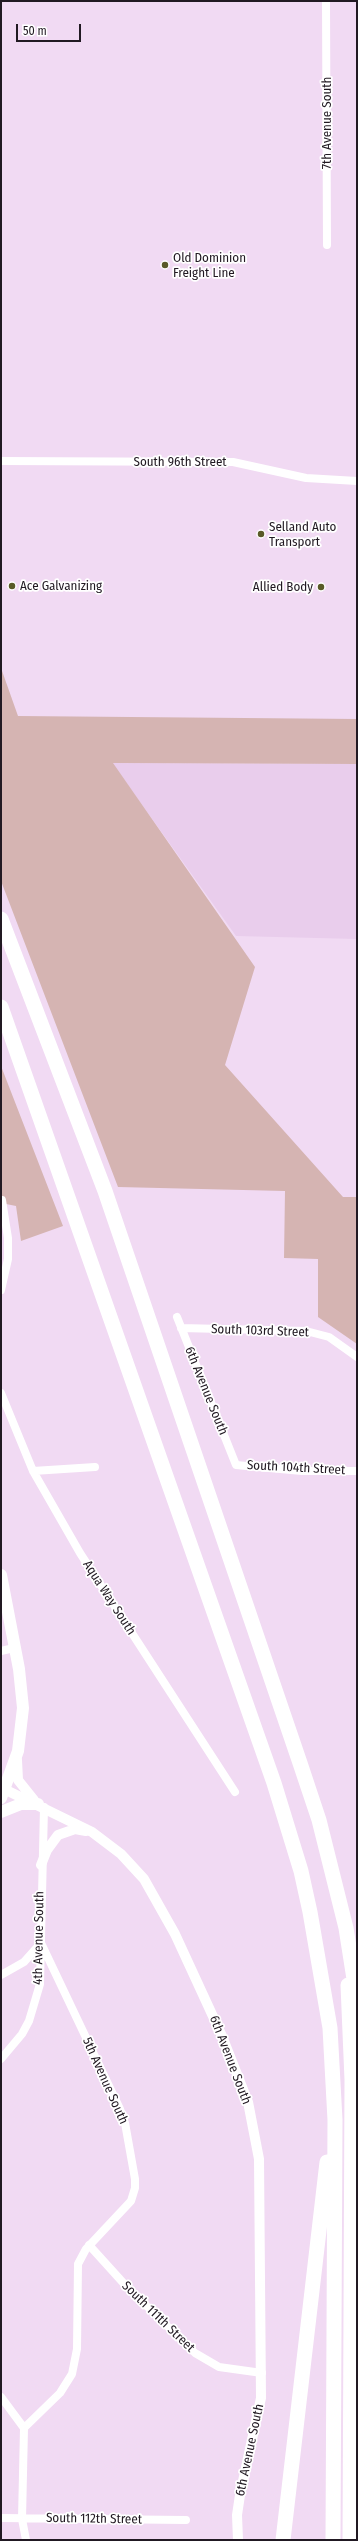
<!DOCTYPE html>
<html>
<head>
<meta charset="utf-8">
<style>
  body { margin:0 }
  #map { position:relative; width:358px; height:2541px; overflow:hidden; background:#f1daf3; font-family:"Fira Sans Condensed",sans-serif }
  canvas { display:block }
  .frame { position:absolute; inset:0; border:2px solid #211922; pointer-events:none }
  .scale { position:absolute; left:16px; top:24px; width:65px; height:18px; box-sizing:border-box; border:2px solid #211922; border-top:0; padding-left:5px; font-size:12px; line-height:14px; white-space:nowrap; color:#211922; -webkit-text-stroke:3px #fff; paint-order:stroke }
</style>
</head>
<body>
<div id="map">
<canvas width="358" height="2541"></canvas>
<div class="frame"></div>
<div class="scale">50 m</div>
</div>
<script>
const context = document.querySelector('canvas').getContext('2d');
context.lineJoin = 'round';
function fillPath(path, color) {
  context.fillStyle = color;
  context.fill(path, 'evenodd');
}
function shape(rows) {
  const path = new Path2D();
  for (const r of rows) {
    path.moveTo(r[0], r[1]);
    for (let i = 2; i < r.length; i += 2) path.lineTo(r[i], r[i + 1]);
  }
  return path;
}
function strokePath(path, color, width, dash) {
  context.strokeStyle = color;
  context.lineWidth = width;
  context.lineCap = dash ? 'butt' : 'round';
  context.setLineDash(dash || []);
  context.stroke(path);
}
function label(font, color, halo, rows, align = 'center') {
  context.font = font + ' "Fira Sans Condensed",sans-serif';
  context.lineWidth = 3.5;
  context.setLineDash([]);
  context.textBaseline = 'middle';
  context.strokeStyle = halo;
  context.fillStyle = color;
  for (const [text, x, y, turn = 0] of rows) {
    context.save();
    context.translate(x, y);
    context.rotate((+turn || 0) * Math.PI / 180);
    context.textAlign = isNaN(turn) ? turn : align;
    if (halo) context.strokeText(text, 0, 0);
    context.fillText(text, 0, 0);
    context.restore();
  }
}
const built = shape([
  [112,763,357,764,357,939,236,936]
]);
const green = shape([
  [1,668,18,716,357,719,357,764,113,763,255,967,225,1065,343,1197,357,1197,357,1344,318,1317,318,1259,284,1258,285,1191,118,1187,1,881],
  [1,1066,63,1226,21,1241,16,1206,1,1203]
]);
const minor = shape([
  [326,1,327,245],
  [1,461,233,462,306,478,357,481],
  [1,1290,8,1259,8,1238,2,1200],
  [177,1317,236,1465,302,1471,357,1471],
  [181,1328,306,1331,329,1337,357,1357],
  [1,1393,33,1471,80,1553,235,1792],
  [33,1471,95,1467],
  [1,1651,14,1648],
  [1,1975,24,1962,41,1943,120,2109,125,2123,135,2179,135,2188,131,2201,86,2249,78,2264,77,2349,72,2374,60,2393,24,2428],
  [1,2059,22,2034,29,2021,40,1984,44,1807],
  [89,2245,127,2287,195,2353,219,2367,262,2373],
  [1,2397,24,2428,22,2519,26,2540],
  [1,2518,186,2520]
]);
const tertiary = shape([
  [17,1760,18,1780,34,1800],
  [6,1790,92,1832,121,1854,144,1879,175,1934,222,2036,248,2102,259,2159,261,2398,240,2495,237,2515,238,2540],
  [41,1865,47,1850,58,1835,75,1829,86,1831]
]);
const secondary = shape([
  [1,1575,19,1669,23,1708,18,1751,1,1798],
  [1,1812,21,1804,38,1804]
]);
const motorway = shape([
  [1,919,105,1191,300,1763,319,1820,346,1928,357,1998],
  [1,1007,274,1783,301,1871,310,1912,330,2028,335,2120,333,2540],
  [348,1985,352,2080,350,2540],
  [283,2540,327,2162]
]);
const markers = [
  [165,265,4,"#595a27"],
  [261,534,4,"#595a27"],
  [12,586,4,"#595a27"],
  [321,587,4,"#595a27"]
];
const streetNames = [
  ["7th Avenue South",327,123,-90],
  ["South 96th Street",180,462],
  ["South 103rd Street",260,1331,2],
  ["6th Avenue South",206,1391,68],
  ["South 104th Street",296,1468,3],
  ["Aqua Way South",109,1598,57],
  ["4th Avenue South",39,1938,-89],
  ["6th Avenue South",230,2060,69],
  ["5th Avenue South",105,2081,66],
  ["South 111th Street",158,2317,44],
  ["6th Avenue South",250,2450,-78],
  ["South 112th Street",94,2519,1]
];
const poiNames = [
  ["Old Dominion",173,258],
  ["Freight Line",173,273],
  ["Selland Auto",269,527],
  ["Transport",269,542],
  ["Ace Galvanizing",20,586],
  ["Allied Body",313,587,"right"]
];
fillPath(built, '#e9cdec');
fillPath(green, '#d5b4b2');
strokePath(minor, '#fff', 8);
strokePath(tertiary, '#fff', 10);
strokePath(secondary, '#fff', 12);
strokePath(motorway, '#fff', 15);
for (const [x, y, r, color] of markers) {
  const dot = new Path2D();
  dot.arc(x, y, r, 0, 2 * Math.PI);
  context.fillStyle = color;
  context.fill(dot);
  strokePath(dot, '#fff', 1.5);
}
label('13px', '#211922', '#fff', streetNames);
label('13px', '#211922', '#fff', poiNames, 'left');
</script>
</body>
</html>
